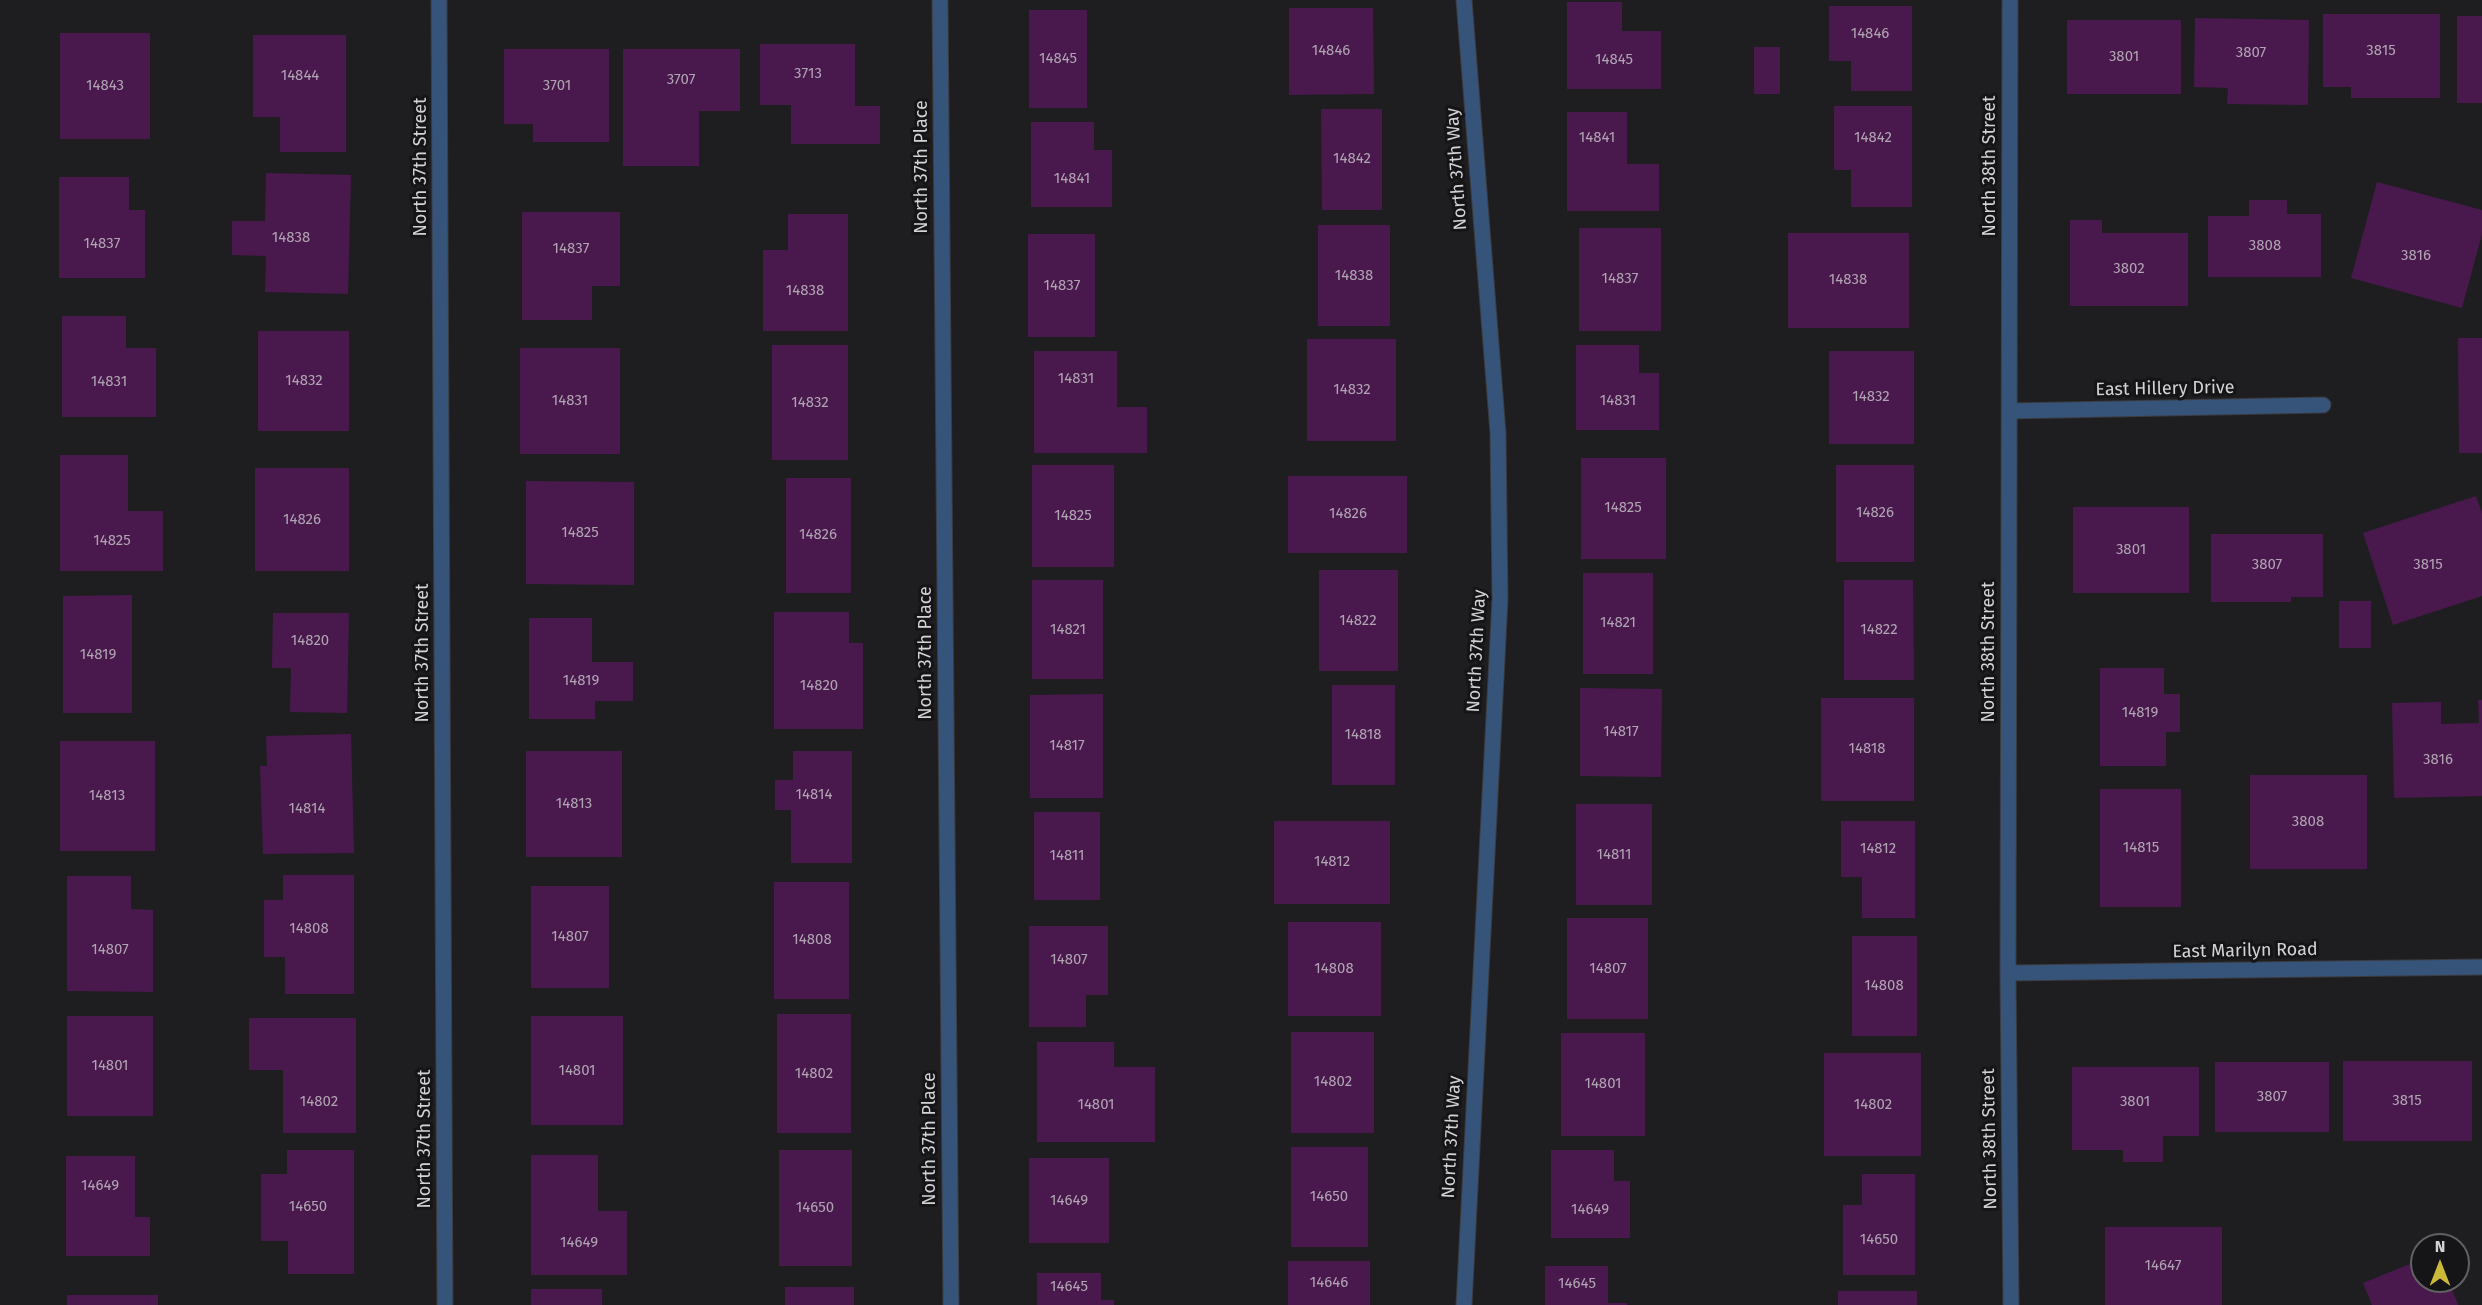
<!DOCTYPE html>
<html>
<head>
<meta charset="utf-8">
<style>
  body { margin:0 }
  #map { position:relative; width:2482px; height:1305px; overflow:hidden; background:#1e1e21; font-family:"Fira Sans",sans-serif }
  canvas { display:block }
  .north { position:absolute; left:2410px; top:1233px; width:60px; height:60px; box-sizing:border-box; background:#151518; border:2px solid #616164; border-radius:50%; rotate:0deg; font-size:16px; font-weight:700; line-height:24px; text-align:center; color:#d3d2d5 }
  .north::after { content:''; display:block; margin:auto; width:21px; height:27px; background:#ccb938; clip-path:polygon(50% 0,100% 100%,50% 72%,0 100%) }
</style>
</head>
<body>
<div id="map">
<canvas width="2482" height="1305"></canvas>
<div class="north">N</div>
</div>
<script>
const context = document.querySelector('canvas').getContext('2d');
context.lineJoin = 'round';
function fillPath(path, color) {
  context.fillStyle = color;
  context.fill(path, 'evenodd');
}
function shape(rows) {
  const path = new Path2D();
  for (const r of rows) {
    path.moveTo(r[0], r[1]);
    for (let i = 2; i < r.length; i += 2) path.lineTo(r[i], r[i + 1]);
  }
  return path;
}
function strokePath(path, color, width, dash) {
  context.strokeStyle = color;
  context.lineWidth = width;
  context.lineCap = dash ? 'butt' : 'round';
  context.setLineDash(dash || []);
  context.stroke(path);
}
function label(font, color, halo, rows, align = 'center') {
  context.font = font + ' "Fira Sans",sans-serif';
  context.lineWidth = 6;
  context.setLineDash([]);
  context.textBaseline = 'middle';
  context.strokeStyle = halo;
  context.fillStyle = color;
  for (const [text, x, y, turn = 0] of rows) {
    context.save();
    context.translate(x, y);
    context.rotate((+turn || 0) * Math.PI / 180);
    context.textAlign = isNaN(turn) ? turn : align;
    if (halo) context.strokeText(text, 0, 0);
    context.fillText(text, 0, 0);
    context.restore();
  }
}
const building = shape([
  [1567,2,1622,2,1622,31,1661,31,1661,89,1567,89],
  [1829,6,1912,6,1912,91,1851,91,1851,61,1829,61],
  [1289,8,1373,8,1374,94,1289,95],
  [1029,10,1087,10,1087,108,1029,108],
  [2323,14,2440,14,2440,98,2351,98,2351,87,2323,87],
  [2457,16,2482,16,2482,103,2457,103],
  [2195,18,2309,20,2308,105,2227,104,2228,88,2194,87],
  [2067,20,2181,20,2181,94,2067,94],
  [60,33,150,33,150,139,60,139],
  [253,35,346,35,346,152,280,152,280,117,253,117],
  [760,44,855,44,855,106,880,106,880,144,791,144,791,105,760,105],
  [1754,47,1780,47,1780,94,1754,94],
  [504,49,609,49,609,142,533,142,533,124,504,124],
  [623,49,740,49,740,111,699,111,699,166,623,166],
  [1834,106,1912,106,1912,207,1851,207,1851,170,1834,170],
  [1321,109,1382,109,1382,210,1322,210],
  [1567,112,1627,112,1627,164,1659,164,1659,211,1567,211],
  [1031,122,1094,122,1094,150,1112,150,1112,207,1031,207],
  [266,173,351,175,348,294,265,292,266,256,232,255,232,221,265,221],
  [59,177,129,177,129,210,145,210,145,278,59,278],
  [2377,182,2482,210,2482,234,2462,308,2351,278],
  [2249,200,2287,200,2287,214,2321,214,2321,277,2208,277,2208,216,2249,216],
  [522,212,620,212,620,286,592,286,592,320,522,320],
  [788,214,848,214,848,331,763,331,763,250,788,250],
  [2070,220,2102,220,2102,233,2188,233,2188,306,2070,306],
  [1318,225,1390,225,1390,326,1318,326],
  [1579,228,1661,228,1661,331,1579,331],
  [1788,233,1909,233,1909,328,1788,328],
  [1028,234,1095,234,1095,337,1028,337],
  [62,316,126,316,126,348,156,348,156,417,62,417],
  [258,331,349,331,349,431,258,431],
  [2458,338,2482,338,2482,453,2459,453],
  [1307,339,1396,339,1396,441,1307,441],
  [772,345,848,345,848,460,772,460],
  [1576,345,1639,345,1639,373,1659,373,1659,430,1576,430],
  [520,348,620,348,620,454,520,454],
  [1034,351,1117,351,1117,407,1147,407,1147,453,1034,453],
  [1829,351,1914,351,1914,444,1829,444],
  [60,455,128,455,128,511,163,511,163,571,60,571],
  [1581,458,1666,458,1666,559,1581,559],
  [1032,465,1114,465,1114,567,1032,567],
  [1836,465,1914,465,1914,562,1836,562],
  [255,468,349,468,349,571,255,571],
  [1288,476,1407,476,1407,553,1288,553],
  [786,478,851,478,851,593,786,593],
  [526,481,634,482,634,585,526,584],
  [2476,496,2482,513,2482,596,2393,625,2363,533],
  [2073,507,2189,507,2189,593,2073,593],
  [2211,534,2323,534,2323,597,2291,597,2291,602,2211,602],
  [1319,570,1398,570,1398,671,1319,671],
  [1583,573,1653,573,1653,674,1583,674],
  [1032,580,1103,580,1103,679,1032,679],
  [1844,580,1913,580,1914,680,1844,680],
  [132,595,132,713,63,713,63,596],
  [2339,601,2371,601,2371,648,2339,648],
  [774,612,849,612,849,643,863,643,863,729,774,729],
  [273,613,349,613,347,713,290,712,291,668,272,668],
  [529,618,592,618,592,662,633,662,633,701,595,701,595,719,529,719],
  [2100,668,2164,668,2164,694,2180,694,2180,732,2166,732,2166,766,2100,766],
  [1332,685,1395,685,1395,785,1332,785],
  [1580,688,1662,689,1661,777,1580,776],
  [1103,694,1103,798,1030,798,1030,695],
  [1821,698,1914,698,1914,801,1821,801],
  [2478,700,2482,700,2482,796,2394,798,2392,703,2441,702,2441,724,2479,723],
  [351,734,354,853,263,854,260,766,267,766,266,736],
  [60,741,155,741,155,851,60,851],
  [526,751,622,751,622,857,526,857],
  [793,751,852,751,852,863,791,863,791,810,775,810,775,780,793,780],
  [2250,775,2367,775,2367,869,2250,869],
  [2100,789,2181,789,2181,907,2100,907],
  [1576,804,1652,804,1652,905,1576,905],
  [1034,812,1100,812,1100,900,1034,900],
  [1274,821,1390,821,1390,904,1274,904],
  [1841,821,1915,821,1915,918,1862,918,1862,877,1841,877],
  [283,875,354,875,354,994,285,994,285,957,264,957,264,900,283,900],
  [67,876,131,876,131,909,153,910,153,992,67,991],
  [774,882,849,882,849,999,774,999],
  [531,886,609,886,609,988,531,988],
  [1567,918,1648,918,1648,1019,1567,1019],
  [1288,922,1381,922,1381,1016,1288,1016],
  [1029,926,1108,926,1108,995,1086,995,1086,1027,1029,1027],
  [1852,936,1917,936,1917,1036,1852,1036],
  [777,1014,851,1014,851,1133,777,1133],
  [67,1016,153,1016,153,1116,67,1116],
  [531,1016,623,1016,623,1125,531,1125],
  [249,1018,356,1018,356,1133,283,1133,283,1070,249,1070],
  [1291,1032,1374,1032,1374,1133,1291,1133],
  [1561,1033,1645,1033,1645,1136,1561,1136],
  [1037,1042,1114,1042,1114,1067,1155,1067,1155,1142,1037,1142],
  [1824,1053,1921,1053,1921,1156,1824,1156],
  [2343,1061,2472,1061,2472,1141,2343,1141],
  [2215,1062,2329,1062,2329,1132,2215,1132],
  [2072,1067,2199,1067,2199,1136,2163,1136,2163,1162,2123,1162,2123,1150,2072,1150],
  [1291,1147,1368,1147,1368,1247,1291,1247],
  [287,1150,354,1150,354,1274,288,1274,288,1241,261,1241,261,1174,287,1174],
  [779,1150,852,1150,852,1266,779,1266],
  [1551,1150,1614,1150,1614,1181,1630,1181,1630,1238,1551,1238],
  [531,1155,598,1155,598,1211,627,1211,627,1275,531,1275],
  [66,1156,135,1156,135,1217,150,1217,150,1256,66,1256],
  [1029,1158,1109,1158,1109,1243,1029,1243],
  [1862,1174,1915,1174,1915,1275,1843,1275,1843,1205,1862,1205],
  [2105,1227,2222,1227,2222,1305,2105,1305],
  [2422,1259,2422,1281,2449,1281,2458,1305,2372,1305,2363,1283],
  [1288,1261,1370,1261,1370,1305,1288,1305],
  [1545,1266,1608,1266,1608,1303,1627,1303,1627,1305,1545,1305],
  [1037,1273,1101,1273,1101,1300,1114,1300,1114,1305,1037,1305],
  [785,1287,854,1287,854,1305,785,1305],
  [531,1289,602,1289,602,1305,531,1305],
  [1838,1291,1917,1291,1917,1305,1838,1305],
  [67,1295,158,1295,158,1305,67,1305]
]);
const street = shape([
  [439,0,445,1305],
  [940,0,951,1305],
  [2010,0,2008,973,2011,1305],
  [2009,411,2323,405],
  [2008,973,2482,967],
  [1464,1305,1500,599,1498,433,1464,0]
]);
const numberNames = [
  ["14846",1870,34],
  ["14846",1331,51],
  ["3815",2381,51],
  ["3807",2251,53],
  ["3801",2124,57],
  ["14845",1058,59],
  ["14845",1614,60],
  ["3713",808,74],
  ["14844",300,76],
  ["3707",681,80],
  ["14843",105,86],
  ["3701",557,86],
  ["14841",1597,138],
  ["14842",1873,138],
  ["14842",1352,159],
  ["14841",1072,179],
  ["14838",291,238],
  ["14837",102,244],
  ["3808",2265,246],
  ["14837",571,249],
  ["3816",2416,256],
  ["3802",2129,269],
  ["14838",1354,276],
  ["14837",1620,279],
  ["14838",1848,280],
  ["14837",1062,286],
  ["14838",805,291],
  ["14831",1076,379],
  ["14832",304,381],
  ["14831",109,382],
  ["14832",1352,390],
  ["14832",1871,397],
  ["14831",570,401],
  ["14831",1618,401],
  ["14832",810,403],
  ["14825",1623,508],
  ["14826",1875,513],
  ["14826",1348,514],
  ["14825",1073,516],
  ["14826",302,520],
  ["14825",580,533],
  ["14826",818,535],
  ["14825",112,541],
  ["3801",2131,550],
  ["3807",2267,565],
  ["3815",2428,565],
  ["14822",1358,621],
  ["14821",1618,623],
  ["14821",1068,630],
  ["14822",1879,630],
  ["14820",310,641],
  ["14819",98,655],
  ["14819",581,681],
  ["14820",819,686],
  ["14819",2140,713],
  ["14817",1621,732],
  ["14818",1363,735],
  ["14817",1067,746],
  ["14818",1867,749],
  ["3816",2438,760],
  ["14814",814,795],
  ["14813",107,796],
  ["14813",574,804],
  ["14814",307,809],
  ["3808",2308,822],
  ["14815",2141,848],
  ["14812",1878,849],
  ["14811",1614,855],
  ["14811",1067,856],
  ["14812",1332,862],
  ["14808",309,929],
  ["14807",570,937],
  ["14808",812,940],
  ["14807",110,950],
  ["14807",1069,960],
  ["14808",1334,969],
  ["14807",1608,969],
  ["14808",1884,986],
  ["14801",110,1066],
  ["14801",577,1071],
  ["14802",814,1074],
  ["14802",1333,1082],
  ["14801",1603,1084],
  ["3807",2272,1097],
  ["3815",2407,1101],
  ["14802",319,1102],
  ["3801",2135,1102],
  ["14801",1096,1105],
  ["14802",1873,1105],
  ["14649",100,1186],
  ["14650",1329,1197],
  ["14649",1069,1201],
  ["14650",308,1207],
  ["14650",815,1208],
  ["14649",1590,1210],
  ["14650",1879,1240],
  ["14649",579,1243],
  ["14647",2163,1266],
  ["14646",1329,1283],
  ["14645",1577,1284],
  ["14645",1069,1287]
];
const streetNames = [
  ["North 38th Street",1990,166,-90],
  ["North 37th Street",421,167,-90],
  ["North 37th Place",922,167,-90],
  ["North 37th Way",1457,169,-94],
  ["East Hillery Drive",2165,389,-1],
  ["North 37th Way",1477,651,-87],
  ["North 38th Street",1989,652,-90],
  ["North 37th Street",423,653,-90],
  ["North 37th Place",926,653,-90],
  ["East Marilyn Road",2245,951,-1],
  ["North 37th Way",1452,1137,-87],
  ["North 37th Street",425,1139,-90],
  ["North 37th Place",930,1139,-90],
  ["North 38th Street",1990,1139,-91]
];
fillPath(building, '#49194d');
strokePath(street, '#3b3b3e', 17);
strokePath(street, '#36537a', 15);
label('15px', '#b0a4b3', null, numberNames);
label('18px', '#d3d2d5', '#151518', streetNames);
</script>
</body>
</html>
